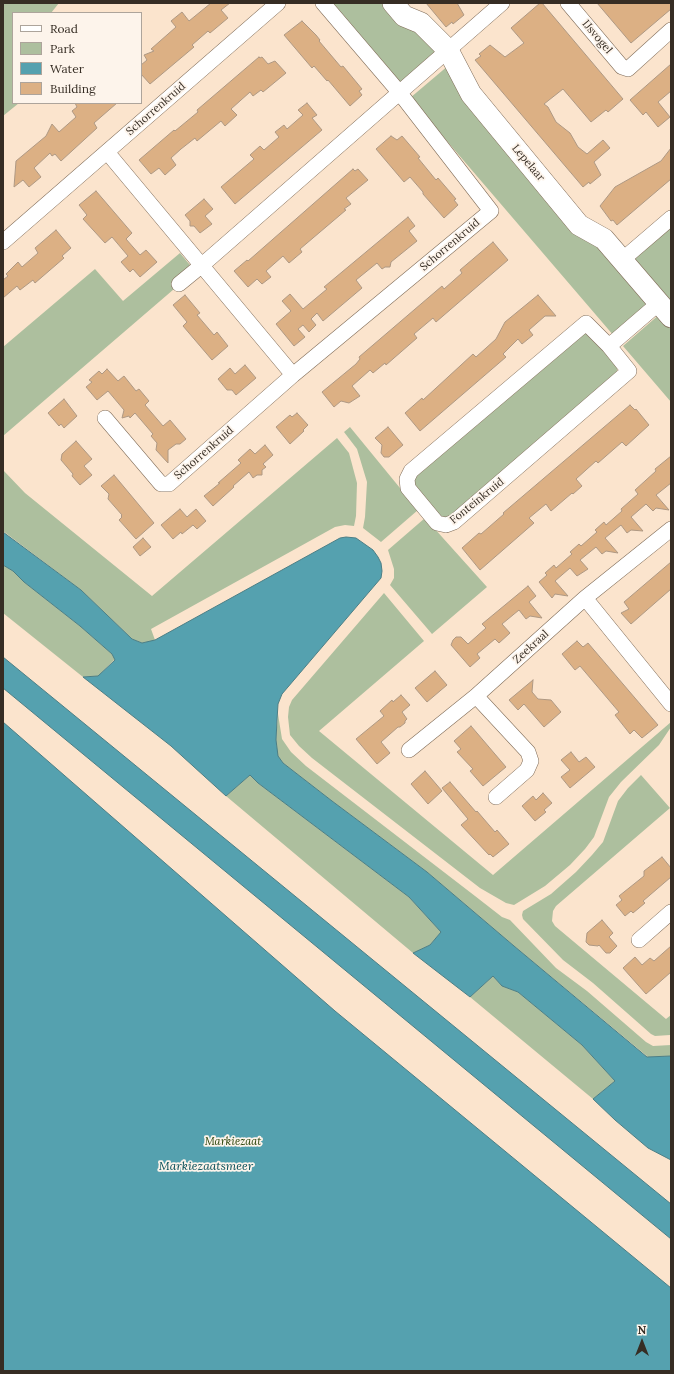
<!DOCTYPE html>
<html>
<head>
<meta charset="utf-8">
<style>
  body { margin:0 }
  #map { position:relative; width:674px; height:1374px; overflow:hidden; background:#fbe4cd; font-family:Lora,serif }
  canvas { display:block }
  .frame { position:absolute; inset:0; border:4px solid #362d24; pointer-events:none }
  .legend { position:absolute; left:12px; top:12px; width:130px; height:92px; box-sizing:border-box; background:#fdf4eb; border:1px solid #ada49b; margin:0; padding:5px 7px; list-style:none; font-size:12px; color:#362d24 }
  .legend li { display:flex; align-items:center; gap:8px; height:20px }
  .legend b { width:20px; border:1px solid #ada49b }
  .north { position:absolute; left:622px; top:1322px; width:40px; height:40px; -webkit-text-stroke:3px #fdf4eb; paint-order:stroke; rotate:0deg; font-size:11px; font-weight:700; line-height:16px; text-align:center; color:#362d24 }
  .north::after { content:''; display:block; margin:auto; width:14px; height:18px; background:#362d24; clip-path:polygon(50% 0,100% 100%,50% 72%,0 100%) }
</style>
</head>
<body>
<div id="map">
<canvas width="674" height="1374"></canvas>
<div class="frame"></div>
<ul class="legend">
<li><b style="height:5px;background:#fff"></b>Road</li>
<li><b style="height:11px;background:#adbf9e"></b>Park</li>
<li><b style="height:11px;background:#55a1af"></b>Water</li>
<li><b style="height:11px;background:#dcb084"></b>Building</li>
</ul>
<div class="north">N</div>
</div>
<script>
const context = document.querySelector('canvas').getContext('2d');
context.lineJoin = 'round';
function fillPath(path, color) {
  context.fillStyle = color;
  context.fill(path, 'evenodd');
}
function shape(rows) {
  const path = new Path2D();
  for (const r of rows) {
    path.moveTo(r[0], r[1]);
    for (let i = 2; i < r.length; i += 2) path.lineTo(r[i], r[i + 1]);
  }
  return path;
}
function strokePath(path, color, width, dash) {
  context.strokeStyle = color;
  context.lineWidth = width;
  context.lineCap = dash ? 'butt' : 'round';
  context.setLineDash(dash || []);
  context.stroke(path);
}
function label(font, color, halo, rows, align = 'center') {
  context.font = font + ' Lora,serif';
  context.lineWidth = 3.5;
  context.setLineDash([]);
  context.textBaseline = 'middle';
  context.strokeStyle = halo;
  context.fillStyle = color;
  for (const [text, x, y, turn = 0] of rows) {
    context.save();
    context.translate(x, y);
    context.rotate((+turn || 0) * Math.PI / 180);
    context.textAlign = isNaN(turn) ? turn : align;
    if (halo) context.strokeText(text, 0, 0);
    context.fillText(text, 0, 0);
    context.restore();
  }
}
const green = shape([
  [3,3,59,3,51,13,13,13,13,103,19,103,3,116],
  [329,3,383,3,441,55,402,88],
  [449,65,587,236,653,303,614,336,410,98],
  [671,225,671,301,634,258],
  [180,253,195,271,3,436,3,347,95,269,123,301],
  [661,313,671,324,671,402,623,346],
  [579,334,591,334,617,365,617,377,451,518,439,518,413,485,415,473],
  [350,427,418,510,381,542,363,528,365,517,367,482,357,449,344,432],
  [337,438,349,453,357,483,356,516,354,526,345,525,335,527,151,629,155,640,152,642,142,643,132,639,81,590,3,531,3,470,25,493,152,596],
  [425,518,487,587,432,634,390,585,394,578,394,569,388,550],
  [3,565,13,571,24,582,80,626,112,654,115,659,98,676,83,677,3,613],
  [384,593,424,641,319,731,493,875,671,722,671,727,659,745,621,782,609,797,594,837,585,849,570,865,545,886,514,905,506,903,480,888,312,758,299,746,290,735,288,717,289,707,292,700],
  [278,714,282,739,291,752,306,766,475,896,502,917,510,920,556,968,587,991,646,1042,653,1046,671,1045,671,1056,648,1057,514,946,427,872,332,801,283,763,277,756,276,740],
  [250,775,258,783,409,897,441,932,430,945,413,953,226,796],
  [641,775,670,808,556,906,553,911,552,921,555,926,666,1019,671,1015,671,1034,670,1035,655,1036,651,1034,593,983,563,960,523,919,522,915,523,911,551,894,576,872,592,855,603,842,618,801,628,788],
  [493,976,502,986,518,992,582,1045,615,1081,593,1099,470,997]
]);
const water = shape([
  [3,532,81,590,132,639,142,643,155,640,340,538,346,537,356,538,373,550,378,557,381,563,382,571,381,578,282,694,278,704,277,720,276,740,278,756,283,763,332,801,427,872,514,946,647,1057,671,1056,671,1160,648,1148,615,1120,593,1099,615,1081,582,1045,518,992,502,986,493,976,470,997,413,953,430,945,441,932,409,897,258,783,250,775,226,796,171,746,83,677,98,676,115,660,112,654,80,626,24,582,13,571,3,565,3,532],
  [3,657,671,1204,671,1239,3,688,3,657],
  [3,722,335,1011,671,1288,671,1371,3,1371,3,722]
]);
const building = shape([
  [211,3,230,3,221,10,228,18,210,33,208,31,192,45,194,47,150,84,141,74,141,65,147,60,144,55,154,51,151,49,176,27,171,21,182,12,189,21,211,3],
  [426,3,457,3,464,15,453,24,452,22,446,27,426,3],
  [540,3,542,3,623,99,608,112,606,110,591,122,563,89,544,104,548,107,556,122,570,133,578,147,587,154,603,140,610,148,594,162,601,175,590,184,589,182,583,187,475,60,481,56,479,54,490,45,505,57,524,43,511,28,540,3],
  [597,3,671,3,671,9,631,43,597,3],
  [302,21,316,35,320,40,319,41,341,67,343,66,362,89,359,91,362,95,350,106,328,80,327,81,314,66,312,68,284,35,302,21],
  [259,57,260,58,262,57,268,64,275,61,286,73,263,92,261,90,253,96,250,92,231,109,237,115,225,126,221,121,197,141,195,138,181,149,171,158,176,165,165,175,159,168,151,174,139,160,174,130,175,131,198,112,197,110,259,57],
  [671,64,671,91,658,102,670,117,658,127,646,112,643,115,630,100,671,64],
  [75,103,117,103,94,123,97,128,61,161,55,154,52,156,50,153,34,168,41,177,29,187,23,180,14,187,16,161,46,136,52,124,59,132,76,117,72,111,77,107,75,103],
  [307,103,317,115,312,118,322,130,235,204,221,187,254,159,250,155,260,146,264,150,279,137,275,132,284,125,287,129,303,115,298,110,307,103],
  [391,136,397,140,402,136,420,157,418,158,436,180,438,178,456,199,454,200,458,205,444,218,423,194,423,192,410,177,404,182,376,149,391,136],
  [671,148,671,179,617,225,613,220,611,221,600,206,615,187,661,161,671,148],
  [353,169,355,171,358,169,368,180,346,198,351,204,344,209,346,210,300,249,302,252,289,263,283,256,266,271,271,277,262,284,257,279,248,287,234,271,247,260,248,261,353,169],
  [96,191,132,233,126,239,140,255,146,250,157,262,140,277,133,269,130,272,121,262,128,256,112,237,105,243,83,219,87,215,79,205,96,191],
  [204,199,213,209,205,216,212,224,200,233,194,226,190,226,190,221,185,215,204,199],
  [408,217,415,226,409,231,417,241,391,262,390,267,385,267,382,269,377,263,356,280,362,288,323,321,317,313,311,319,316,325,309,332,303,325,298,329,305,337,294,346,276,324,291,311,282,301,290,294,303,309,327,289,324,287,408,217],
  [56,230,71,248,62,256,64,258,35,283,33,280,20,290,17,286,3,298,3,280,8,276,6,274,18,262,22,267,38,253,35,248,56,230],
  [493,242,508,260,436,322,433,318,414,334,417,338,386,365,385,363,373,373,370,370,352,386,360,396,349,403,341,401,334,407,322,392,356,364,360,359,359,357,442,286,444,289,462,273,460,270,493,242],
  [185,295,200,313,197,315,214,335,217,332,228,346,212,360,183,326,187,322,173,305,185,295],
  [538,295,556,316,545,316,529,330,533,335,522,344,518,339,503,354,506,357,420,431,405,413,422,398,423,400,473,354,476,357,496,339,505,322,538,295],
  [245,365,256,378,236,395,232,390,227,390,218,379,230,368,235,374,245,365],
  [107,369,118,381,124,376,136,391,139,389,149,401,145,405,163,426,170,420,186,439,180,444,176,444,168,450,168,463,156,450,157,443,151,436,153,434,135,413,130,418,129,416,122,418,124,410,108,391,97,400,86,387,92,382,89,380,99,371,102,374,107,369],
  [64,399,77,416,64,428,61,424,59,426,48,413,64,399],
  [630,405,635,410,636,409,649,425,626,446,622,442,598,463,596,461,576,479,582,486,573,494,572,493,551,511,546,504,529,518,534,523,480,570,462,548,479,533,481,534,504,514,503,513,630,405],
  [297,413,308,425,303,430,304,431,290,444,276,427,290,415,292,417,297,413],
  [388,427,403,445,389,457,384,457,381,453,382,445,375,438,388,427],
  [76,441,92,459,84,466,92,475,80,485,72,476,73,474,61,460,62,454,76,441],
  [265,445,273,455,263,464,266,467,262,470,262,475,257,475,253,478,249,472,233,486,234,487,213,506,204,496,220,483,218,483,241,463,238,460,250,449,255,454,265,445],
  [671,456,671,483,656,495,669,510,656,508,653,511,646,504,631,517,643,531,631,530,627,533,621,525,605,538,618,553,606,551,602,554,596,547,580,560,588,569,577,576,570,568,555,581,568,596,555,594,552,598,539,582,547,575,545,573,554,565,556,568,572,554,570,552,579,544,581,546,597,532,595,530,604,522,606,525,622,511,621,509,638,494,635,490,656,471,655,469,671,456],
  [114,475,154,523,136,539,119,520,122,517,121,516,122,515,108,499,109,494,101,486,114,475],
  [180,509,187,517,196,509,206,521,197,529,193,525,182,534,181,532,173,539,161,525,180,509],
  [143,538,151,547,140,556,133,547,143,538],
  [671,562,671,589,631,624,621,613,629,609,624,602,671,562],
  [528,586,536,596,529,602,542,618,530,616,526,619,519,610,502,624,510,633,499,643,495,639,477,654,480,658,470,667,451,645,453,640,456,637,461,637,468,644,486,628,482,624,528,586],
  [577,641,583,647,588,643,658,725,642,738,634,730,630,734,615,715,619,712,580,666,575,670,562,654,577,641],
  [435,671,447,685,427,702,415,688,435,671],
  [533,680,532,692,538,699,551,700,561,712,544,727,524,704,518,710,509,700,533,680],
  [401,695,410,705,402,712,407,719,405,721,405,723,400,727,398,727,381,742,390,753,377,764,356,739,384,716,380,711,392,700,393,702,401,695],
  [471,726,506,767,483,786,470,771,473,769,457,752,461,749,454,741,471,726],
  [571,752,579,762,586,757,595,767,570,788,561,777,570,770,561,760,571,752],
  [425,771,442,791,428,804,411,784,425,771],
  [450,782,476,812,477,811,495,832,497,830,509,844,493,857,490,854,489,855,461,825,468,819,442,788,450,782],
  [543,793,552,803,544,810,546,812,535,821,522,806,533,796,536,800,543,793],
  [662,857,671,868,671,877,643,901,645,903,633,913,631,911,625,916,616,905,622,900,619,896,644,876,644,871,662,857],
  [602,920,613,933,609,937,617,946,610,953,606,953,599,945,598,946,589,945,586,942,587,933,602,920],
  [671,946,671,972,646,994,623,968,635,957,642,965,650,958,654,961,671,946]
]);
const street = shape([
  [568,3,622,67,628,69,671,30],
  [107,152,293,375],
  [3,242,278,3],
  [622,260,671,218],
  [179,284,201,266,502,3],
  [609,346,629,371,454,522,446,525,437,523,408,488,407,479,411,471,586,323,609,346,659,303],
  [105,418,161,484,169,484,293,375,491,211,399,92,323,3],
  [585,598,671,704],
  [476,696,528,752,531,761,527,770,496,797],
  [409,750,476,696,585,598,671,529],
  [639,940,671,912]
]);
const secondary = shape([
  [393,3,404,16,421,23,448,50,471,94,579,225,604,239,671,317]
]);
const streetNames = [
  ["IJsvogel",597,37,50],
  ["Schorrenkruid",156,109,-41],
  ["Lepelaar",528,163,50],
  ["Schorrenkruid",450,245,-40],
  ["Schorrenkruid",204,453,-41],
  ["Fonteinkruid",477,501,-39],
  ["Zeekraal",531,647,-42]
];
const parkNames = [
  ["Markiezaat",233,1142]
];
const waterNames = [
  ["Markiezaatsmeer",206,1167]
];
fillPath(green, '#adbf9e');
fillPath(water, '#55a1af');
strokePath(water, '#4c7e85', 1);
fillPath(building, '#dcb084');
strokePath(building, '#ae9883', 1);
strokePath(street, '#816d59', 16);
strokePath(secondary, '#816d59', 22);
strokePath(street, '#fff', 15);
strokePath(secondary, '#fff', 21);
label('11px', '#362d24', '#fdf4eb', streetNames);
label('italic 11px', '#284107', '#fdf4eb', parkNames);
label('italic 12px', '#054d57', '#fdf4eb', waterNames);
</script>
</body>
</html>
